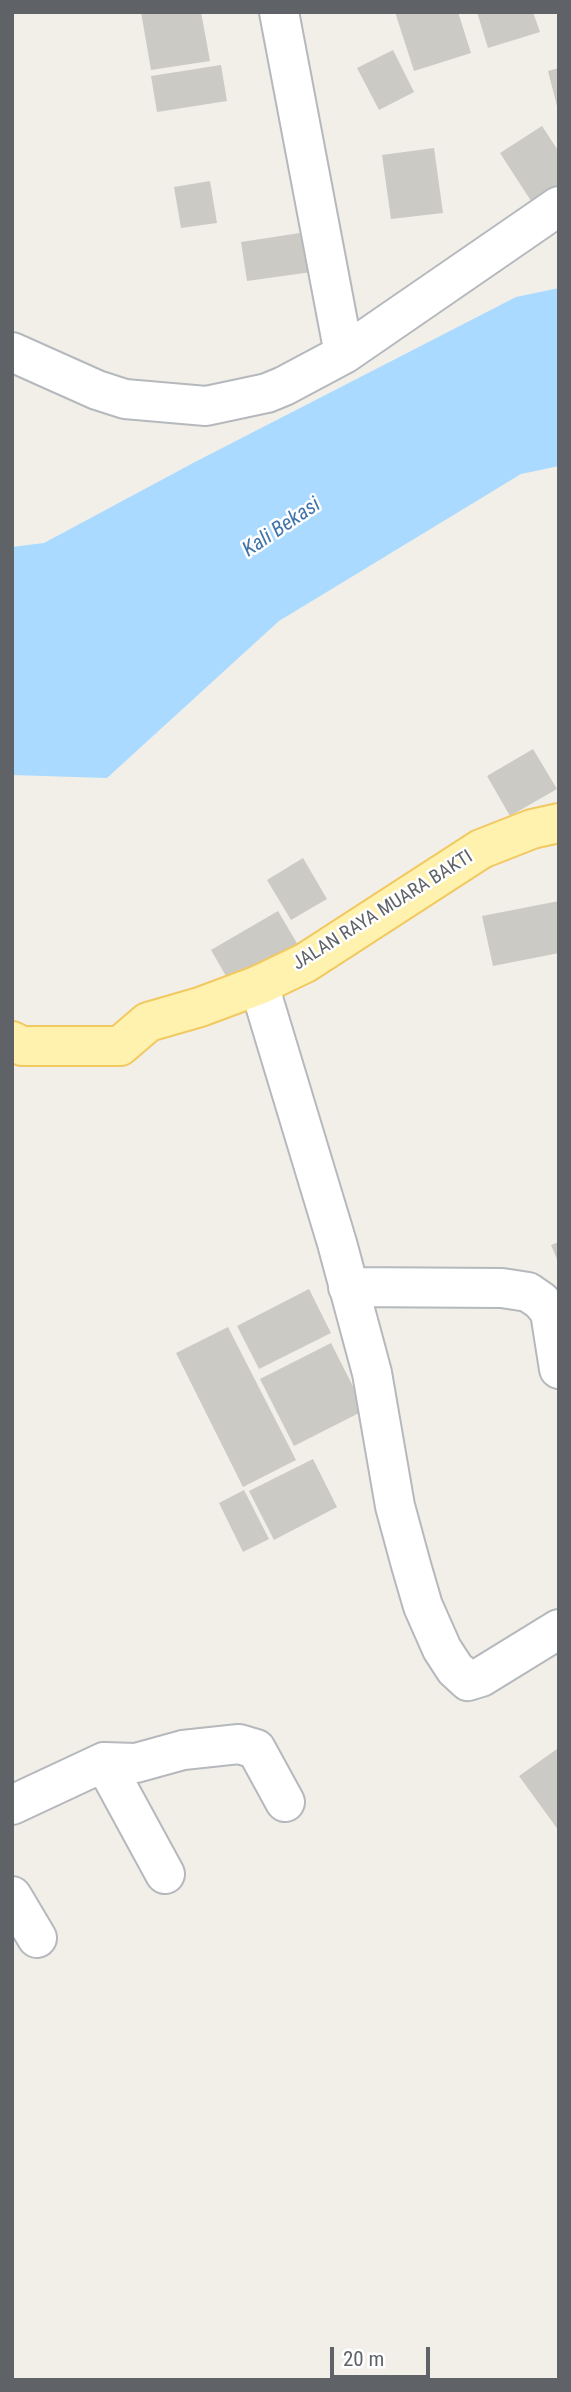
<!DOCTYPE html>
<html>
<head>
<meta charset="utf-8">
<style>
  body { margin:0 }
  #map { position:relative; width:571px; height:2392px; overflow:hidden; background:#f1efe8; font-family:"Roboto Condensed",sans-serif }
  canvas { display:block }
  .frame { position:absolute; inset:0; border:14px solid #5f6368; pointer-events:none }
  .scale { position:absolute; left:330px; top:2347px; width:100px; height:32px; box-sizing:border-box; border:4px solid #5f6368; border-top:0; padding-left:9px; font-size:21px; line-height:24px; white-space:nowrap; color:#5f6368; -webkit-text-stroke:5px #fff; paint-order:stroke }
</style>
</head>
<body>
<div id="map">
<canvas width="571" height="2392"></canvas>
<div class="frame"></div>
<div class="scale">20 m</div>
</div>
<script>
const context = document.querySelector('canvas').getContext('2d');
context.lineJoin = 'round';
function fillPath(path, color) {
  context.fillStyle = color;
  context.fill(path, 'evenodd');
}
function shape(rows) {
  const path = new Path2D();
  for (const r of rows) {
    path.moveTo(r[0], r[1]);
    for (let i = 2; i < r.length; i += 2) path.lineTo(r[i], r[i + 1]);
  }
  return path;
}
function strokePath(path, color, width, dash) {
  context.strokeStyle = color;
  context.lineWidth = width;
  context.lineCap = dash ? 'butt' : 'round';
  context.setLineDash(dash || []);
  context.stroke(path);
}
function label(font, color, halo, rows, align = 'center') {
  context.font = font + ' "Roboto Condensed",sans-serif';
  context.lineWidth = 5;
  context.setLineDash([]);
  context.textBaseline = 'middle';
  context.strokeStyle = halo;
  context.fillStyle = color;
  for (const [text, x, y, turn = 0] of rows) {
    context.save();
    context.translate(x, y);
    context.rotate((+turn || 0) * Math.PI / 180);
    context.textAlign = isNaN(turn) ? turn : align;
    if (halo) context.strokeText(text, 0, 0);
    context.fillText(text, 0, 0);
    context.restore();
  }
}
const water = shape([
  [559,288,559,466,521,474,279,621,107,778,12,775,12,547,44,543,195,462,516,297]
]);
const building = shape([
  [141,12,201,12,210,61,151,70],
  [395,12,458,12,471,53,414,71],
  [477,12,533,12,540,32,488,48],
  [393,50,414,92,379,110,357,68],
  [221,65,227,101,157,112,151,76],
  [559,68,559,110,558,110,548,71],
  [542,126,559,152,559,188,533,204,500,153],
  [434,148,443,213,391,219,382,155],
  [210,181,217,223,181,228,174,187],
  [313,231,319,271,247,281,241,242],
  [533,749,557,789,510,816,487,776],
  [303,858,327,899,291,920,267,880],
  [559,901,559,953,493,966,482,916],
  [278,911,301,950,234,990,211,950],
  [559,1242,559,1264,551,1245],
  [309,1289,331,1333,259,1369,237,1326],
  [228,1327,296,1460,243,1487,176,1353],
  [331,1343,365,1410,294,1446,260,1379],
  [313,1459,337,1507,274,1540,249,1491],
  [244,1490,269,1539,243,1552,219,1503],
  [557,1749,559,1751,559,1831,519,1776]
]);
const minor = shape([
  [279,12,344,354],
  [12,352,97,390,125,399,206,406,267,393,284,386,344,354,559,206],
  [259,985,337,1243,372,1373,395,1506,411,1565,423,1606,442,1649,455,1669,468,1681,481,1677,559,1629],
  [348,1287,502,1288,528,1292,541,1301,550,1312,559,1369],
  [104,1762,165,1874],
  [12,1805,104,1762,136,1763,183,1750,239,1744,256,1749,285,1802],
  [12,1896,37,1938]
]);
const major = shape([
  [12,1041,22,1046,120,1046,148,1022,200,1007,259,985,305,963,481,849,532,829,559,823]
]);
const streetNames = [
  ["JALAN RAYA MUARA BAKTI",383,911,-32]
];
const waterNames = [
  ["Kali Bekasi",282,528,-34]
];
fillPath(water, '#aadaff');
fillPath(building, '#cccac5');
strokePath(minor, '#b5b8bc', 42);
strokePath(major, '#f2c960', 42);
strokePath(minor, '#fff', 38);
strokePath(major, '#fff2af', 38);
label('19px', '#5f6368', '#fff', streetNames);
label('italic 21px', '#4174aa', '#fff', waterNames);
</script>
</body>
</html>
